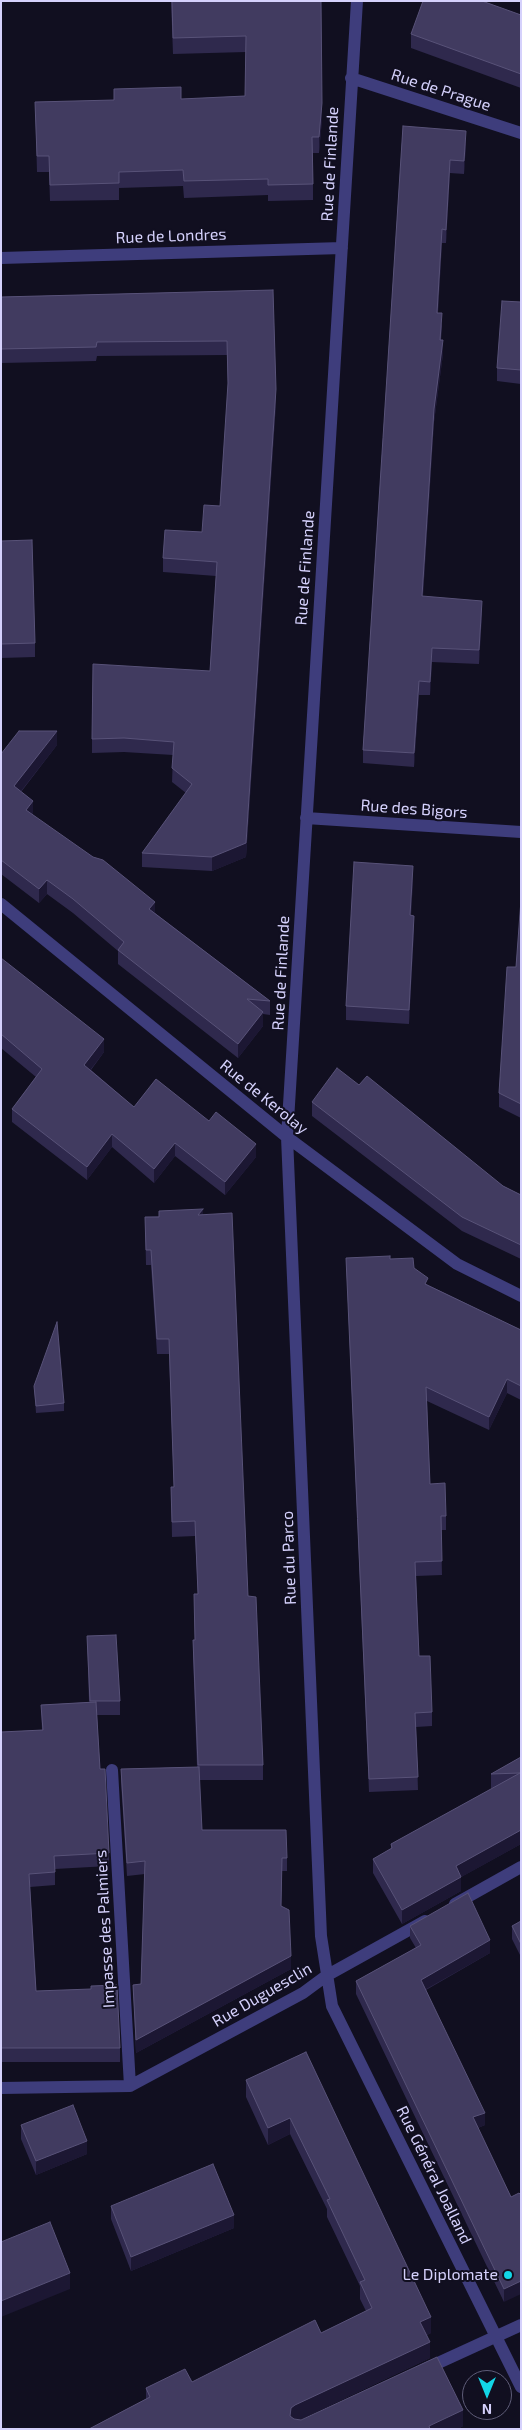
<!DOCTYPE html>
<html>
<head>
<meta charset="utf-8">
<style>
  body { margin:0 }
  #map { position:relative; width:522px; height:2430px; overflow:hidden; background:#110f20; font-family:"Exo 2",sans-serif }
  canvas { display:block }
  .frame { position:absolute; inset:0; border:2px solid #d5d1fc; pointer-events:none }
  .north { position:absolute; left:462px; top:2370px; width:50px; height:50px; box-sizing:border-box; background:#110f20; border:1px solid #5f5d78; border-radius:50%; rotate:180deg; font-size:14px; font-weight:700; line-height:20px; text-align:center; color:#d5d1fc }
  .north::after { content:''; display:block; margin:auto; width:18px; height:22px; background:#12d6e7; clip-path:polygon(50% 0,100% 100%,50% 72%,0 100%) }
</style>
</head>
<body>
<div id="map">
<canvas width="522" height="2430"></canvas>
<div class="frame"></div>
<div class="north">N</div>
</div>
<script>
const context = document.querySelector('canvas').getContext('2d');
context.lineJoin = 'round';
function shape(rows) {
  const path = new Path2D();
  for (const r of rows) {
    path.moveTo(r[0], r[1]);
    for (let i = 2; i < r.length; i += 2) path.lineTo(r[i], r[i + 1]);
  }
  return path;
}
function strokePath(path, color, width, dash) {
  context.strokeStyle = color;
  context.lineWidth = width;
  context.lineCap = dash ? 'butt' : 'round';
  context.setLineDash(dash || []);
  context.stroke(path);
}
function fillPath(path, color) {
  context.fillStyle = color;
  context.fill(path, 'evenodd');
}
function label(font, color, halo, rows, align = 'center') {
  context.font = font + ' "Exo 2",sans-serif';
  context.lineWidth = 4;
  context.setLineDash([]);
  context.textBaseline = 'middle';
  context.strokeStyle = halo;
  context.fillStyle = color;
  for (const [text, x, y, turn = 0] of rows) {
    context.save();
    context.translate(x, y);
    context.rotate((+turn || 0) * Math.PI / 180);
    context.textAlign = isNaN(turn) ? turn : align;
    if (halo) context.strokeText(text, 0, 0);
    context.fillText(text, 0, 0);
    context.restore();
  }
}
const minor = shape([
  [357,1,287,1137,321,1936,332,2006,521,2387],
  [351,78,521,133],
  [1,258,342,248],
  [306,818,521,832],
  [1,904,287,1137,457,1264,521,1296],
  [112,1770,130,2086],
  [455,1904,521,1867],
  [1,2088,130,2086,303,1993,326,1976,425,1921],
  [425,2369,521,2325]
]);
const wall = shape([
  [171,1,321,1,322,119,319,153,313,153,313,200,268,201,268,195,184,198,183,186,119,188,119,200,50,201,49,172,37,172,35,102,181,99,245,96,246,52,173,54],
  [521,15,521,88,411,48,411,34],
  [403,126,466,144,464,174,450,173,446,243,442,243,438,313,442,326,441,340,443,354,434,422,423,596,482,614,479,664,432,662,430,695,419,695,414,767,363,763,363,750],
  [273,290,276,403,246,857,212,871,142,867,142,853,186,793,172,782,173,755,124,752,92,753,92,739,210,671,216,576,163,572,163,558,202,532,220,506,228,387,227,355,97,356,96,361,1,363,1,297],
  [521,302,521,384,497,381,497,368],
  [1,541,35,643,35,657,1,658],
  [57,745,21,792,33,815,155,913,270,1001,270,1015,263,1014,263,1026,238,1058,118,964,118,951,73,913,47,894,39,903,1,874,1,754],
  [413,880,411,916,414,930,409,1024,346,1020,346,1006],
  [521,900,521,1118,499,1107,499,1093,516,967],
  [1,958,104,1052,91,1070,134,1107,256,1157,225,1195,175,1156,154,1183,112,1147,87,1180,12,1122,12,1109,36,1077,1,1048],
  [359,1085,503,1186,521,1195,521,1259,462,1231,312,1116,312,1102],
  [203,1214,248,1596,263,1765,263,1780,199,1780,202,1830,287,1858,287,1871,282,1871,281,1906,291,1969,136,2053,133,1985,141,1984,145,1874,127,1876,121,1782,121,1769,197,1767,193,1655,193,1640,195,1640,194,1594,198,1594,195,1536,172,1537,171,1487,174,1487,169,1354,157,1354,151,1265,146,1265,145,1217],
  [346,1258,390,1259,428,1285,521,1330,521,1400,507,1393,489,1430,427,1401,430,1484,446,1516,446,1530,441,1530,442,1575,416,1576,419,1656,432,1712,432,1726,416,1727,418,1790,369,1792],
  [34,1386,64,1403,64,1411,36,1413],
  [87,1636,120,1701,120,1715,97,1715,100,1769,109,1853,109,1866,55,1869,55,1885,30,1887,36,1991,120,2048,120,2062,1,2062,1,1732,42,1730,41,1705,89,1702],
  [521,1757,521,1844,461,1877,461,1891,402,1924,373,1873,373,1859,391,1849,391,1844,493,1788,491,1788,491,1774],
  [521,1921,521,1957,512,1939,512,1926],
  [410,1926,490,1953,426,1990,485,2125,478,2128,511,2197,504,2302,356,1994,356,1981,416,1948,410,1938],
  [306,2052,431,2333,427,2335,430,2358,299,2420,463,2426,458,2429,89,2429,146,2399,146,2388,192,2382,321,2333,366,2311,360,2299,360,2286,327,2217,327,2209,290,2134,268,2145,246,2097,246,2080],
  [21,2125,87,2154,36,2175,21,2139],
  [111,2206,234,2228,131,2271,111,2219]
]);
const shadedWall = shape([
  [322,103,322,119,319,153,319,137],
  [466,131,466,144,464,174,464,161],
  [450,160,450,173,446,243,446,230],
  [442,229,442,243,437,326,437,313],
  [443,340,443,354,434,422,422,609,422,596,434,409],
  [276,389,276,403,246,857,212,871,212,857],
  [482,601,482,614,479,664,479,650],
  [432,648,432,662,430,695,430,682],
  [419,681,419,695,414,767,414,753],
  [57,731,57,745,14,800,14,786],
  [33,801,33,815,26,810],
  [413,866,413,880,410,929,410,915],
  [47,880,47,894,39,903,39,889],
  [155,902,155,916,149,909],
  [414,916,414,930,409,1024,409,1010],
  [263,1012,263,1026,238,1058,238,1044],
  [104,1039,104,1052,84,1078,84,1065],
  [112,1134,112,1147,87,1180,87,1167],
  [175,1143,175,1156,154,1183,154,1169],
  [256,1144,256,1157,225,1195,225,1182],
  [203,1209,203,1224,198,1215],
  [507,1379,507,1393,489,1430,489,1417],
  [521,1830,521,1844,456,1880,456,1866],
  [461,1877,461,1891,402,1924,402,1910],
  [490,1940,490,1953,421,1992,421,1980],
  [291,1956,291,1969,136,2053,136,2040],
  [485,2113,485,2125,473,2130,473,2117],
  [290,2118,290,2134,268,2145,268,2128],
  [87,2141,87,2154,36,2175,36,2161],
  [234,2215,234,2228,131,2271,131,2257],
  [70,2273,70,2289,1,2317,1,2301],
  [521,2281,521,2294,504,2302,504,2289],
  [431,2317,431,2333,420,2338,420,2322],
  [430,2342,430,2358,295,2422,290,2416,291,2408,295,2405],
  [463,2410,463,2426,458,2429,429,2429,429,2426]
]);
const building = shape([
  [172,1,321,1,322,103,319,137,312,137,313,184,268,185,268,179,184,181,183,170,119,172,119,183,50,185,49,156,37,156,35,102,114,100,114,89,181,87,181,99,245,96,246,36,173,38,172,1],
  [423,1,482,1,521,15,521,74,411,34,423,1],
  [403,126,466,131,464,161,450,160,446,230,442,229,437,313,442,313,440,340,443,340,434,409,422,596,482,601,479,650,432,648,430,682,419,681,414,753,363,750,403,126],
  [273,290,276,389,246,843,212,857,142,853,192,784,172,768,174,742,124,738,92,739,93,664,210,671,217,562,163,558,165,530,202,532,204,505,220,506,228,383,227,341,97,342,96,347,1,349,1,297,273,290],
  [502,301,521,302,521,370,497,368,502,301],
  [32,540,35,643,1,644,1,541,32,540],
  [19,731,57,731,14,786,33,801,26,810,93,857,103,860,155,902,149,909,270,1001,247,999,263,1012,238,1044,118,950,124,942,73,899,47,880,39,889,1,860,1,754,19,731],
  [354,862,413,866,410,915,414,916,409,1010,346,1006,354,862],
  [521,900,521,1104,499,1093,507,967,516,967,521,900],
  [1,958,104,1039,84,1065,134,1107,156,1079,209,1121,216,1112,256,1144,225,1182,175,1143,154,1169,112,1134,87,1167,12,1109,42,1069,1,1034,1,958],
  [337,1068,359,1085,367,1076,503,1186,521,1195,521,1245,462,1217,312,1102,337,1068],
  [203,1209,198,1215,232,1213,248,1596,256,1597,263,1765,198,1765,193,1640,195,1640,194,1594,198,1594,195,1521,172,1522,171,1487,174,1487,169,1339,157,1339,151,1250,146,1250,145,1217,159,1217,159,1211,203,1209],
  [390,1256,390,1259,413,1258,414,1268,428,1278,425,1284,521,1330,521,1386,507,1379,489,1417,426,1387,430,1484,445,1483,446,1516,441,1516,442,1561,415,1562,419,1656,430,1656,432,1712,415,1713,418,1777,369,1779,346,1258,390,1256],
  [57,1322,64,1403,36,1406,34,1386,57,1322],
  [116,1635,120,1701,90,1701,87,1636,116,1635],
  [96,1702,100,1769,105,1769,109,1853,54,1856,55,1872,29,1874,36,1991,91,1989,91,1986,117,1985,120,2048,1,2048,1,1732,43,1730,41,1705,96,1702],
  [521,1757,521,1830,456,1866,461,1877,402,1910,373,1859,392,1848,391,1844,520,1773,491,1774,521,1757],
  [199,1767,202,1830,286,1830,287,1858,282,1858,281,1906,289,1910,291,1956,136,2040,133,1985,141,1984,145,1861,127,1863,121,1769,199,1767],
  [468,1893,490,1940,421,1980,485,2113,473,2117,511,2197,519,2193,521,2195,521,2281,504,2289,356,1981,421,1945,410,1926,468,1893],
  [521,1921,521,1944,512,1926,521,1921],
  [306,2052,431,2317,420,2322,430,2342,295,2405,291,2408,290,2416,294,2419,301,2420,437,2357,463,2410,429,2426,430,2429,89,2429,150,2397,146,2388,185,2369,192,2382,315,2320,321,2333,372,2308,360,2282,365,2280,327,2200,330,2199,290,2118,268,2128,246,2080,306,2052],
  [73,2105,87,2141,36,2161,21,2125,73,2105],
  [213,2164,234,2215,131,2257,111,2206,213,2164],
  [50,2222,70,2273,1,2301,1,2242,50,2222]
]);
const markers = [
  [508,2275,5,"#12d6e7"]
];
const streetNames = [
  ["Rue de Prague",441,90,18],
  ["Rue de Finlande",330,164,-87],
  ["Rue de Londres",171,236,-2],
  ["Rue de Finlande",305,568,-86],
  ["Rue des Bigors",414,809,4],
  ["Rue de Finlande",281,973,-87],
  ["Rue de Kerolay",264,1097,39],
  ["Rue du Parco",289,1558,-92],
  ["Impasse des Palmiers",105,1929,-93],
  ["Rue Duguesclin",262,1995,-30],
  ["Rue Général Joalland",434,2175,64]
];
const poiNames = [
  ["Le Diplomate",498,2275]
];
strokePath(minor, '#3e3d7c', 12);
fillPath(wall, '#2f294d');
fillPath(shadedWall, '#1c1733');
fillPath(building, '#413b60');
strokePath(building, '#585278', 1);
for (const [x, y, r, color] of markers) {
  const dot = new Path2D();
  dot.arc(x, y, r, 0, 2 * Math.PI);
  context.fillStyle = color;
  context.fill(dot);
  strokePath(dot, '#110f20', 2);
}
label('16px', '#d5d1fc', '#110f20', streetNames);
label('16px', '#d5d1fc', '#110f20', poiNames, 'right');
</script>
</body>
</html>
